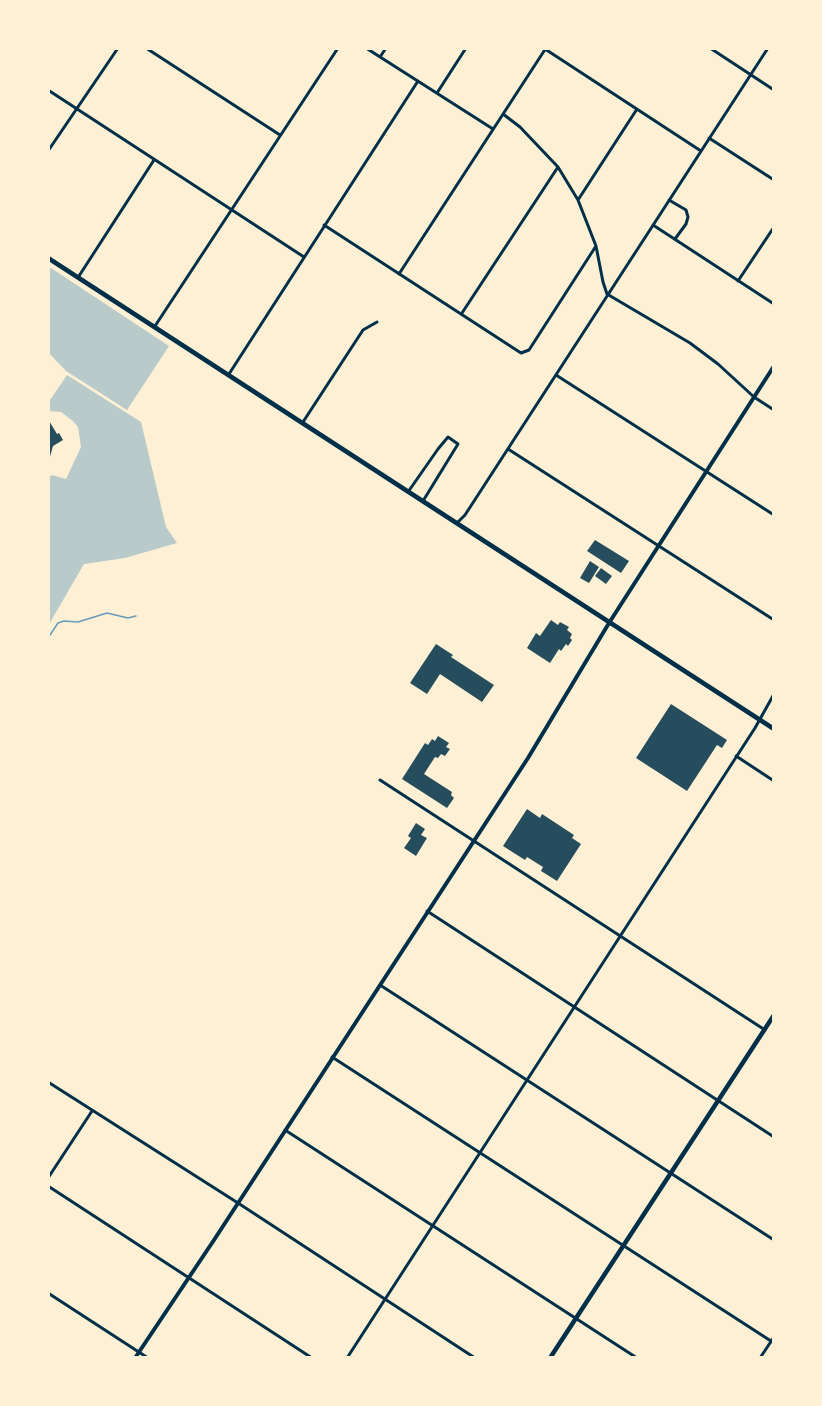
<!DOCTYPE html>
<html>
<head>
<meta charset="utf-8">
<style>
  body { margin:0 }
  #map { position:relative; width:822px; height:1406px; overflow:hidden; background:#fdf0d5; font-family:Inter,sans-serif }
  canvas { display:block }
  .frame { position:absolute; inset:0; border:50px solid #fdf0d5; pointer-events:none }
</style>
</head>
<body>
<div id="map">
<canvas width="822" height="1406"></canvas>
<div class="frame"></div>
</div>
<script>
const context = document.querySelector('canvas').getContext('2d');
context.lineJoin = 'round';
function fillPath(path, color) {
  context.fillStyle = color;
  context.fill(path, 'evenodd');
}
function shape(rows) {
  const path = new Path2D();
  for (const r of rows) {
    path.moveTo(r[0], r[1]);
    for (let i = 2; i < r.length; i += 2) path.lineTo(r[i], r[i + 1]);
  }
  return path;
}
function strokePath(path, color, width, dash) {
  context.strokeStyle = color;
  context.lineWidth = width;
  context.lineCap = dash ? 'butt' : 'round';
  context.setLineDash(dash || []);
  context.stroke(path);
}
const green = shape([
  [48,266,169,346,127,410,66,371,48,352],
  [67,375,141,422,166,527,177,543,125,558,84,564,48,626,48,478,52,475,66,479,81,447,78,427,73,421,61,412,48,411,48,403]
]);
const stream = shape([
  [48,638,58,623,64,621,78,622,107,613,128,618,136,616]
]);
const building = shape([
  [48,419,57,434,59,433,63,440,53,446,49,460],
  [595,540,629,561,621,573,587,551],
  [590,561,599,567,589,583,580,578],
  [601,568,612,576,606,584,595,576],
  [551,620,558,625,560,622,569,627,567,630,572,634,570,638,572,640,568,646,566,644,561,651,559,649,550,663,527,648,536,633,540,636],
  [436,644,453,655,451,657,494,685,482,702,440,674,427,694,410,683],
  [671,704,727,740,722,748,717,745,687,791,636,758],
  [438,736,449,743,446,747,450,749,445,756,441,754,438,758,435,757,424,774,452,792,451,795,454,798,447,808,402,779,425,743,428,745,432,739,435,741],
  [527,809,540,818,542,814,574,835,572,838,581,844,557,881,541,871,543,867,527,857,525,860,503,846],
  [416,823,425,829,421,835,427,838,416,856,404,848,411,838,408,836]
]);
const minor = shape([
  [146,48,280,135],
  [366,48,493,129],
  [710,48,774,90],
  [545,49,701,151],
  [380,57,386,48],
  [48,90,304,257],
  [437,93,466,48],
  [503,114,520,127,558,167,578,200,596,246,603,282,607,294,690,343,718,364,754,397,774,410],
  [709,138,774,180],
  [48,151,118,48],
  [578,200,637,109],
  [669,200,686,210,688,217,686,224,675,239],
  [324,225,521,353,529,350,596,246],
  [653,225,774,304],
  [399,274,546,48],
  [79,276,154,160],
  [738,281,774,227],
  [462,313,558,167],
  [155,326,338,48],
  [229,374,418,81],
  [556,375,774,515],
  [303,422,363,330,377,322],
  [508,449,774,620],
  [408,492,438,449,448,437,458,444,423,501],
  [457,523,465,515,768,48],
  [736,756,774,781],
  [380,780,765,1030],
  [427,911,774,1137],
  [380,985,774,1240],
  [332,1057,774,1343],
  [48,1082,238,1203,475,1358],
  [285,1130,637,1358],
  [48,1178,92,1111],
  [48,1186,312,1358],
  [48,1293,148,1358],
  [347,1358,755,728,774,694],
  [760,1358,774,1337]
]);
const tertiary = shape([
  [135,1358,214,1240,528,758,609,623,774,366]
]);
const secondary = shape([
  [48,258,774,729],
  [550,1358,774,1015]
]);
fillPath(green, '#b9caca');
strokePath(stream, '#669bbc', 1.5);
fillPath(building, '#264d5e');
strokePath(minor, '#003049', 3);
strokePath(tertiary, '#003049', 4);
strokePath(secondary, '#003049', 4.5);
</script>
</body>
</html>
